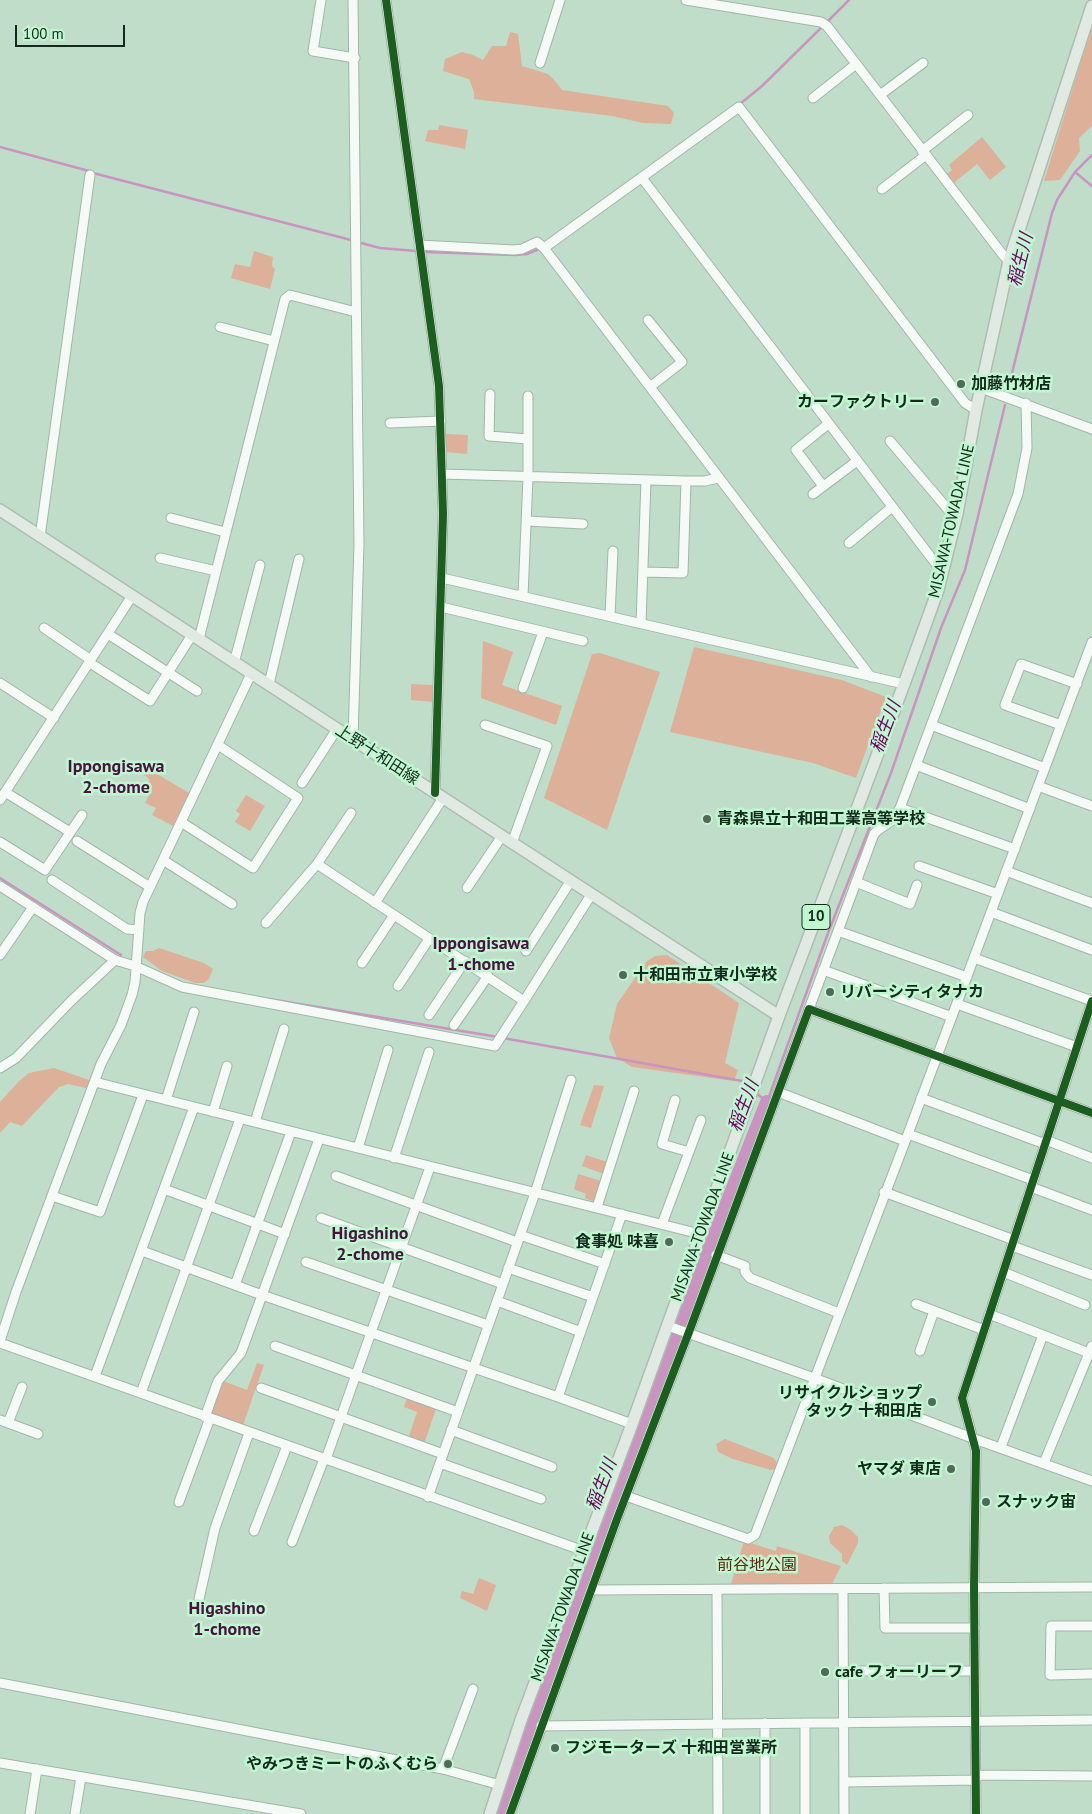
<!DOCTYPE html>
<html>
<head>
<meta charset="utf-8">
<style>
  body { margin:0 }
  #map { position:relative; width:1092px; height:1814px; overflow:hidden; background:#c0ddc9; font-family:"PT Sans",sans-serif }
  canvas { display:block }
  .scale { position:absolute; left:15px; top:25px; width:110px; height:22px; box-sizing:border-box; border:2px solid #142a1c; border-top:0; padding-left:6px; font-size:15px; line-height:18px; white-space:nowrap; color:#142a1c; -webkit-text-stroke:4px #c0f7d1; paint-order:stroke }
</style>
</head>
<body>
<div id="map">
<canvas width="1092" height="1814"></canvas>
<div class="scale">100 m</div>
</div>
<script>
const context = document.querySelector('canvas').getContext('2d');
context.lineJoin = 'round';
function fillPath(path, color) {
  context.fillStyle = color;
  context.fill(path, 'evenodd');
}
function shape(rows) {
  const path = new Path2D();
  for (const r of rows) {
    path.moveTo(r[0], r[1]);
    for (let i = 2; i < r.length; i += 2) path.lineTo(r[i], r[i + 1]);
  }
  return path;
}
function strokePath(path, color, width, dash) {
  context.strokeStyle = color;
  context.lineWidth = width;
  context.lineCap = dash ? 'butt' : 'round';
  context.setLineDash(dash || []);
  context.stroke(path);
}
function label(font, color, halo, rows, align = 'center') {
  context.font = font + ' "PT Sans","Noto Sans JP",sans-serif';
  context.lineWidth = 5;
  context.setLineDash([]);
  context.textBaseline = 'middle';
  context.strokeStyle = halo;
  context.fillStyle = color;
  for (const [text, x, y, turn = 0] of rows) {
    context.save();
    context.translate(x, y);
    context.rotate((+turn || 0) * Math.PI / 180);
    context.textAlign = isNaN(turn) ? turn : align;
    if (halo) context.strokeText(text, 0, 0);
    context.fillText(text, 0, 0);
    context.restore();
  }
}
const green = shape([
  [1092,26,1092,126,1079,138,1080,151,1060,180,1044,181],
  [510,32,518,34,522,66,548,74,556,82,562,90,668,106,674,113,671,124,643,123,612,116,474,99,474,92,469,79,443,71,445,59,462,52,473,55,483,60,492,46,506,46],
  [439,125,468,130,465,149,425,141,428,130,438,130],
  [982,137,1006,167,990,180,977,164,954,183,947,174,952,170,949,165],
  [254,251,273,257,272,266,275,269,270,289,231,278,235,264,250,267],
  [446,434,468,435,467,454,445,452],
  [483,641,513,652,502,685,562,706,556,725,481,698],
  [694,647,842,680,886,697,856,778,813,763,670,732],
  [600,653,660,672,607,830,544,798,592,654],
  [411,684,433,685,433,702,411,700],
  [147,768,189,793,173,826,152,815,156,808,145,803,152,790,146,785,150,780,143,774],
  [246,795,265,806,250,831,235,822,240,814,236,811],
  [159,948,204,963,213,969,209,979,204,983,195,983,162,971,143,957,146,951,153,951],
  [667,955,739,1003,725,1063,738,1070,734,1081,632,1067,617,1058,609,1038,617,1004,646,962,655,956],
  [54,1068,89,1080,89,1089,68,1084,59,1087,22,1126,10,1122,0,1133,0,1102,19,1081,29,1073],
  [594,1085,604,1086,591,1128,580,1125],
  [586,1155,607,1162,604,1174,582,1166],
  [578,1174,601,1181,594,1202,585,1198,586,1194,574,1189],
  [257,1363,264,1365,243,1425,210,1412,223,1381,247,1390],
  [407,1398,436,1409,424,1444,408,1439,417,1412,404,1407],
  [725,1439,774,1458,777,1463,775,1469,771,1470,733,1459,718,1452,716,1444],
  [842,1525,851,1530,858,1537,858,1543,847,1565,842,1561,842,1554,830,1543,829,1536,834,1527],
  [744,1541,776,1551,777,1546,841,1566,832,1584,731,1584],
  [479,1578,496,1585,487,1611,460,1598,462,1591,473,1594]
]);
const stream = shape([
  [828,21,849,0],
  [740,104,762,86,821,28],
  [0,147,89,171],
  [1075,172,1092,186],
  [93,173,351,240],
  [361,243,380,248,416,251],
  [423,252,516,255,527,254,539,249],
  [1009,385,1052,213,1057,200,1075,172,1092,155],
  [0,878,121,955],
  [269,999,498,1037],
  [503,1038,742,1081,749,1087],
  [755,1092,767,1102,828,933,891,773,941,628,965,570,1005,405]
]);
const river = shape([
  [499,1814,540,1705,550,1674,592,1569,710,1246,767,1102]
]);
const minor = shape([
  [321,0,313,51,355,58],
  [353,0,359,544,353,739],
  [386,0,439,386,443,514,435,793],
  [686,0,821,22,827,26,1003,255,1009,261],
  [540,63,560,0],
  [880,95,923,63],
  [813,98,856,64],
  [922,151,968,115],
  [642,178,936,564,944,568],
  [882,189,926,155],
  [419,245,514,250,522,249,537,242,544,248,871,677],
  [544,248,739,107,965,403,976,410],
  [648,320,682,362,650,387],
  [220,327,274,341],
  [981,388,1092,429],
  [490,394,489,436,528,439],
  [390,423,441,421],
  [890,441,951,513,957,514],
  [442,474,686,481,705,481,718,478],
  [823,486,796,450,828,424],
  [813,494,857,461],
  [171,518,225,532],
  [527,521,583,524],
  [40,537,90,175],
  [849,543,892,507],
  [160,558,216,571],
  [644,572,683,573,686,481],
  [442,578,904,684],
  [523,596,528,477,528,396],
  [441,607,583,641],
  [610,616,613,551],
  [641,623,646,480],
  [44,628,91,660],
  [108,634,197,691],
  [199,639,285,299,290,295,356,312],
  [90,663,150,701,192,635],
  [234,663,260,565],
  [0,683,54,718],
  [269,684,299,559],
  [523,688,543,632],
  [485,725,547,746,512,843],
  [931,725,1045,768],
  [1061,725,1005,705,1021,664,1077,684],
  [916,765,1030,809],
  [302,783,337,729],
  [1038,786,1092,806],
  [5,792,70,832],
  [0,800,132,596],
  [900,808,1015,849],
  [181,822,253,868,298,798,218,745],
  [77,841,150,887],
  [0,842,45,870,82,815],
  [163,860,232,904],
  [317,864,524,1001,591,895],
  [919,866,998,894],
  [1006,871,1092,903],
  [52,880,127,929,139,930],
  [856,882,910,904,917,885],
  [0,886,115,960,135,966,182,987,495,1046,524,1001],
  [467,888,502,836],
  [375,903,443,798],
  [991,912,1092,950],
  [266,923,317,864,351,813],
  [838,931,967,977],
  [526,951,570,882],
  [0,955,33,907],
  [974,958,1092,1001],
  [362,963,394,915],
  [823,970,952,1017],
  [398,986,429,939],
  [957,1004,1077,1047],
  [809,1009,874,834,878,830,893,820,900,808,1018,494,1027,448,1026,403],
  [429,1015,465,961],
  [454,1025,488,976],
  [0,1068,16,1058,71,1001,115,960],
  [95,1082,700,1234],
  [778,1092,905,1141],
  [921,1098,1045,1144],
  [166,1100,194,1012],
  [675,1100,662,1144,689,1152],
  [213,1112,227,1066],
  [255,1122,284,1029],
  [908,1134,1033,1180],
  [1046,1140,1092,1158],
  [358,1148,388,1050],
  [394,1158,429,1052],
  [336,1176,517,1242],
  [1031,1187,1092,1210],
  [164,1189,285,1234],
  [884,1192,1014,1240],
  [52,1196,100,1212,143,1095],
  [597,1207,634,1091],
  [321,1218,503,1284],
  [662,1224,701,1120],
  [520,1235,605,1264],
  [1012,1246,1092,1275],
  [142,1251,262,1295,558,1397,632,1424],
  [716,1255,745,1266,745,1272,750,1278,839,1313],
  [306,1262,488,1325],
  [508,1268,593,1297],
  [1003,1272,1085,1305],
  [235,1285,291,1132],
  [497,1301,581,1332],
  [916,1304,984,1330],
  [989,1314,1089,1353],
  [668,1326,814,1378,972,1438,1092,1481],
  [0,1341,16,1292,101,1064,121,1025,132,995,135,982,140,913,143,902,251,674],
  [0,1343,584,1551],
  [275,1346,458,1412],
  [920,1351,934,1311],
  [95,1376,194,1107],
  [261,1388,443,1454],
  [141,1393,240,1119],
  [558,1397,622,1214],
  [205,1417,218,1381,241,1353,319,1139],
  [0,1420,38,1434],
  [8,1423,22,1387],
  [451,1430,552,1467],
  [1001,1447,1043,1335],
  [326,1459,430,1167],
  [440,1463,541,1499],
  [1044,1463,1092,1346],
  [626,1496,748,1539,755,1535,908,1134,1092,642],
  [428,1497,535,1193,571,1080],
  [179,1502,210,1418],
  [254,1531,287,1446],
  [292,1542,324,1459],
  [884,1588,885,1628,975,1628],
  [591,1590,1092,1587],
  [717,1590,718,1814],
  [843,1590,844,1814],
  [199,1599,215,1528,249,1433],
  [1092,1626,1051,1626,1050,1675,1092,1674],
  [843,1671,975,1671],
  [0,1683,443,1769,500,1785],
  [765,1723,765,1814],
  [805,1723,805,1814],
  [541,1726,1092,1720],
  [0,1763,301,1814],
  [443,1769,473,1689],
  [976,1775,1092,1776],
  [844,1782,976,1780],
  [30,1814,37,1769],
  [75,1814,81,1777],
  [510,1814,617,1519,689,1332,809,1009,1092,1113],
  [976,1814,974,1587,976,1451,962,1398,1092,1001]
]);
const major = shape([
  [0,510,779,1016],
  [490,1814,521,1720,632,1424,779,1016,904,684,938,590,957,514,976,410,1009,261,1092,6]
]);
const cycleway = shape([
  [386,0,439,386,443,514,435,793],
  [510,1814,617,1519,689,1332,809,1009,1092,1113],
  [976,1814,974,1587,976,1451,962,1398,1092,1001]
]);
const markers = [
  [961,384,5,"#506959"],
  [935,402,5,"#506959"],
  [707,819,5,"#506959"],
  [623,975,5,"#506959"],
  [830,992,5,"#506959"],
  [669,1242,5,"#506959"],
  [932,1402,5,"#506959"],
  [951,1469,5,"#506959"],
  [986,1502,5,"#506959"],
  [825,1672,5,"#506959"],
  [555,1748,5,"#506959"],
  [448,1764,5,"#506959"]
];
const shields = [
  [816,917,28]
];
const shieldNames = [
  ["10",816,917]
];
const poiNames = [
  ["加藤竹材店",971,384],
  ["カーファクトリー",925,402,"right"],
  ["青森県立十和田工業高等学校",717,819],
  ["十和田市立東小学校",633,975],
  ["リバーシティタナカ",840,992],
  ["食事処 味喜",659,1242,"right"],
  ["リサイクルショップ",922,1393,"right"],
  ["タック 十和田店",922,1411,"right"],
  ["ヤマダ 東店",941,1469,"right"],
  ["スナック宙",996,1502],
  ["cafe フォーリーフ",835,1672],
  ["フジモーターズ 十和田営業所",565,1748],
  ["やみつきミートのふくむら",438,1764,"right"]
];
const streetNames = [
  ["MISAWA-TOWADA LINE",952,521,-77],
  ["上野十和田線",377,755,33],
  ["MISAWA-TOWADA LINE",703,1227,-70],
  ["MISAWA-TOWADA LINE",563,1607,-70]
];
const parkNames = [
  ["前谷地公園",757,1565]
];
const waterNames = [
  ["稲生川",1021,260,-76],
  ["稲生川",886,727,-69],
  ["稲生川",744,1106,-69],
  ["稲生川",602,1485,-69]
];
const neighbourhoodNames = [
  ["Ippongisawa",116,767],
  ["2-chome",116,788],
  ["Ippongisawa",481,944],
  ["1-chome",481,965],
  ["Higashino",370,1234],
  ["2-chome",370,1255],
  ["Higashino",227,1609],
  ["1-chome",227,1630]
];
fillPath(green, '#ddb099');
strokePath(stream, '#c995c0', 2.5);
strokePath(river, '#c995c0', 14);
strokePath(minor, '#a0b7a7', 11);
strokePath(major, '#adbdb2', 14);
strokePath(minor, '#f6faf7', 9);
strokePath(major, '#e0eae3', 11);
strokePath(cycleway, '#1b5e20', 8);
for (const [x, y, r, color] of markers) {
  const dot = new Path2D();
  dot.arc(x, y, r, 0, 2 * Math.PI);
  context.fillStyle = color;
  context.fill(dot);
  strokePath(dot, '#c0f7d1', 2);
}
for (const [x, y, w] of shields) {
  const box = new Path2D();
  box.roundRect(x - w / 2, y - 12.5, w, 25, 4);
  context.fillStyle = '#c0f7d1';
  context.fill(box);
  strokePath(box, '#142a1c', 1);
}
label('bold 15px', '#142a1c', null, shieldNames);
label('bold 16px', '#142a1c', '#c0f7d1', poiNames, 'left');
label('16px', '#142a1c', '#c0f7d1', streetNames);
label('16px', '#662212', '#c0f7d1', parkNames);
label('italic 18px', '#700064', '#c0f7d1', waterNames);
label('bold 18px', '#481340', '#c0f7d1', neighbourhoodNames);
</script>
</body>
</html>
